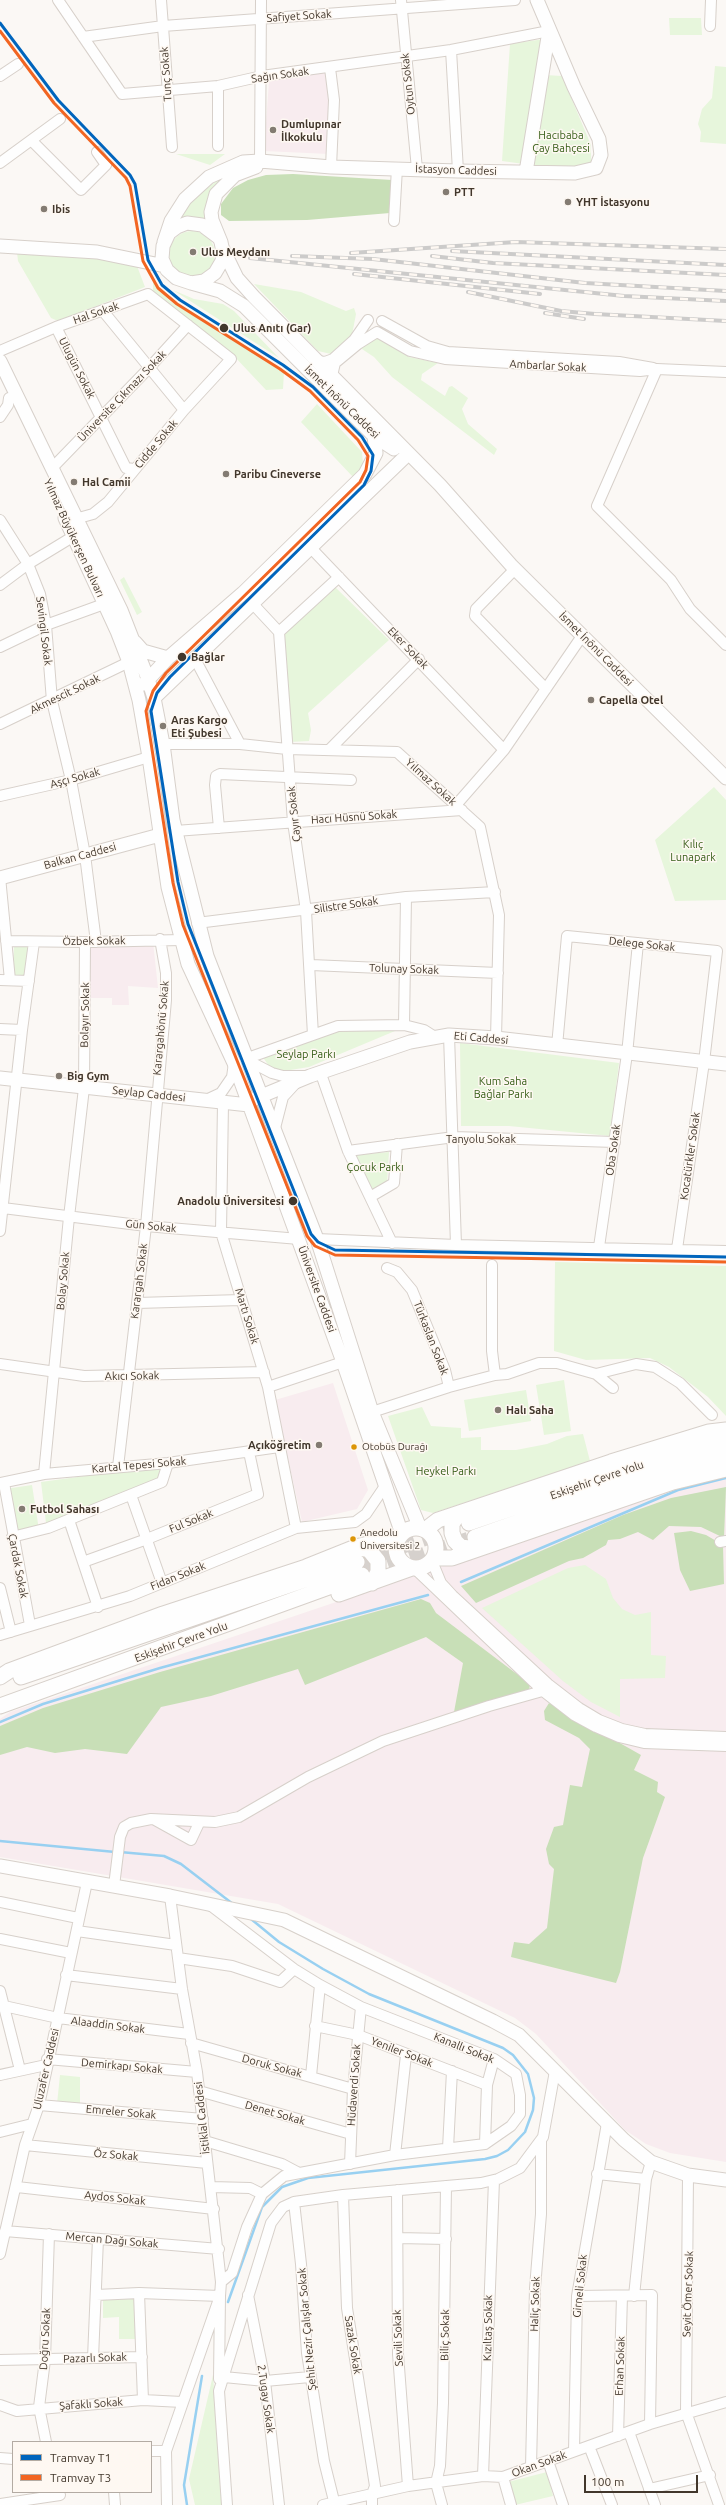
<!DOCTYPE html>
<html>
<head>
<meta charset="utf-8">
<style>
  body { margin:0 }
  #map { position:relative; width:726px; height:2505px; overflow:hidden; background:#fbf8f5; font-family:Ubuntu,sans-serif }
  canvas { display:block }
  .legend { position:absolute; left:12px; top:2441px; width:140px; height:52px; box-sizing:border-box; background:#fef8f2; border:1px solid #b3aba3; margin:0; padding:5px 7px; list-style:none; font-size:12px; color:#42372c }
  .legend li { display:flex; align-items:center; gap:8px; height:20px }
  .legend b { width:20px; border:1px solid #b3aba3 }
  .scale { position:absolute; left:584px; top:2475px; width:114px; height:18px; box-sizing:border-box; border:2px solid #42372c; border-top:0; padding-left:5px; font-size:12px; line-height:14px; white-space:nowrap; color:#42372c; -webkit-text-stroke:3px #fef8f2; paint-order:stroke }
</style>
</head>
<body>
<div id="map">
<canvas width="726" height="2505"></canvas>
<ul class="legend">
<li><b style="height:5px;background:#0065bd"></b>Tramvay T1</li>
<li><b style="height:5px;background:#f26522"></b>Tramvay T3</li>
</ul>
<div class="scale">100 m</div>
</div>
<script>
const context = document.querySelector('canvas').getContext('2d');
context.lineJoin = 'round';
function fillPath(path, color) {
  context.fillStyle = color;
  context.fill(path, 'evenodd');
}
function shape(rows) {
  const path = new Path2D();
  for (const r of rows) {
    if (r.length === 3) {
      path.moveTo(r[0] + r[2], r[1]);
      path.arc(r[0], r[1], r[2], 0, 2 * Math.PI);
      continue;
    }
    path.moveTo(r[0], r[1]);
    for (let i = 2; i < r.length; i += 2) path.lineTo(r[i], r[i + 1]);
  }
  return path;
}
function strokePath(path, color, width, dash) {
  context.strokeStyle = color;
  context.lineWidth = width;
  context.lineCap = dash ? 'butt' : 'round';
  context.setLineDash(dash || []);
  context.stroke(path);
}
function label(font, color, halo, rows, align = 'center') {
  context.font = font + ' Ubuntu,sans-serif';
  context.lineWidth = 3;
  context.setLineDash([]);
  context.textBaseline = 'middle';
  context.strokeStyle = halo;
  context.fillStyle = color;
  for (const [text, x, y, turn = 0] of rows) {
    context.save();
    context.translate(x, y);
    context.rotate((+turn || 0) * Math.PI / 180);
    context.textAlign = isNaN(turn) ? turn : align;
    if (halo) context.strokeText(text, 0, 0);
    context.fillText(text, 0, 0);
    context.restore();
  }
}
const education = shape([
  [327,72,330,121,329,154,264,151,269,81],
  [153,942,158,988,128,986,129,1005,112,1005,112,998,86,998,86,943],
  [333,1383,368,1490,357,1509,302,1522,275,1400],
  [726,1475,726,2162,670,2153,646,2144,625,2130,536,2034,515,2018,278,1904,0,1857,0,1719,10,1712,677,1487]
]);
const green = shape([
  [669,18,701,18,702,35,670,35],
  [544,39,524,164,502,161,510,44],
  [715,66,726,67,726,144,700,142,701,132,698,124,702,109,712,98],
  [545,75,562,76,591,145,591,166,530,167],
  [176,154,225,154,210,165],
  [223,176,225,180,209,221,182,221,179,217,194,198],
  [192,254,23],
  [17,252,90,255,137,266,145,287,58,321,51,318,18,261],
  [153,282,170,301,284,372,283,389,266,390,233,355,153,292],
  [254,284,301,292,346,311,354,308,356,314,352,335,331,354,318,351],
  [173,290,194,299,223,304,234,311,279,358],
  [377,338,409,357,438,363,422,374,421,380,445,396,449,387,452,386,468,398,462,409,468,424,497,449,494,455,392,377,374,357,359,347],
  [317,404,362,452,363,464,361,470,353,477,301,422],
  [124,577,142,612,137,615,120,580],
  [332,584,389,640,308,713,311,730,309,741,290,742,284,633],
  [714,787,726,800,726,900,675,901,655,840],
  [14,946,28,946,27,978,13,977],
  [344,1027,392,1027,395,1031,309,1067,284,1071,276,1069,269,1066,262,1056],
  [460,1043,619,1063,610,1136,509,1126,461,1126],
  [389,1152,387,1184,372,1190,355,1155],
  [555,1262,726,1266,726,1416,708,1397,669,1367,650,1358,586,1360,554,1351],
  [564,1380,571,1431,544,1435,536,1385],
  [526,1390,531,1421,469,1431,464,1400],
  [422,1407,431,1426,461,1428,461,1438,481,1437,481,1450,516,1450,547,1444,567,1436,583,1434,590,1461,433,1513,421,1510,388,1416],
  [164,1465,162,1473,154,1482,46,1523,41,1482],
  [32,1485,39,1530,13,1534,5,1489],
  [585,1565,606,1579,613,1598,622,1609,635,1615,651,1612,651,1655,666,1656,665,1678,620,1679,620,1717,591,1702,563,1681,482,1608,568,1568],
  [60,2075,80,2077,80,2106,57,2104],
  [136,2297,137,2339,119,2339,119,2317,103,2318,103,2298],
  [213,2375,223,2505,195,2505,189,2479],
  [547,2472,553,2496,515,2505,508,2482]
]);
const forest = shape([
  [293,174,392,180,390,213,307,220,229,221,221,215,221,204,233,188,248,180,266,175],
  [726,1487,724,1538,701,1527,669,1526,653,1540,638,1532,620,1539,608,1540,606,1545,583,1558,569,1561,476,1603,461,1586,623,1515,671,1498],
  [691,1531,706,1535,723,1545,724,1584,690,1591,680,1570,674,1533],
  [421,1599,430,1603,436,1613,530,1684,529,1691,454,1712,463,1663,426,1637,305,1685,298,1669,211,1696,161,1707,127,1754,85,1749,55,1753,27,1747,0,1755,0,1726,43,1708,160,1672],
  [549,1703,641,1755,634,1770,658,1782,657,1792,665,1797,643,1858,620,1972,616,1983,511,1957,514,1942,529,1944,547,1928,554,1869,549,1864,546,1849,554,1827,563,1825,570,1785,582,1787,590,1749,579,1738,545,1720,544,1711]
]);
const stream = shape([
  [461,1582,678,1490,726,1478],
  [0,1722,43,1704,160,1668,428,1595],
  [0,1841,115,1852],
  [120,1852,164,1856,181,1864,233,1904],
  [228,2302,262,2207,282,2187,308,2178,485,2159,497,2156,508,2150,525,2132,533,2110,534,2098,528,2074,513,2055,503,2048,369,1994,323,1969,279,1942,251,1919],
  [187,2505,184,2485,202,2376]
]);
const highwayTunnel = shape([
  [357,1562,469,1523],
  [367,1574,475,1537]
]);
const minor = shape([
  [58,0,122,94,218,86,262,76,451,50,549,31],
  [161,0,172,147],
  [401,0,417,169],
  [710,26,711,0],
  [83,37,163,26,515,0],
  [451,50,458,171],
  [330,68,334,100,331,167],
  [0,76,18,64],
  [218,86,218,146],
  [32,141,81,190,106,165,97,152],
  [260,161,261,0],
  [0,163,60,119],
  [394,221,397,168],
  [103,311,184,410],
  [382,321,427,346,448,352,619,362,653,368],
  [56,327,126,468,134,469],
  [0,351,56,327,148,294,231,359,184,410,108,502,93,514,75,519],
  [317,361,325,362,333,359,354,340,368,320],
  [657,369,597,506,671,580,690,609,726,645],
  [332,376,335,363,358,344,377,332,410,351,445,359,640,371,657,369,726,372],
  [0,417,8,405,9,398],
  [55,465,149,368,188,325],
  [0,520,28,564,40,594,46,625,52,701,71,780,85,855,96,942],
  [309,546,504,750],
  [515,569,476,609,475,616,546,689],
  [0,585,28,564,74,536],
  [252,603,279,632,293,822,306,911,313,1035],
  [279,632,339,577],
  [0,647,46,625,104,604],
  [194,657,240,744],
  [0,724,129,662],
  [163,744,240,744,287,749,397,752,480,827,499,915,496,1038],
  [330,749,419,659],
  [0,796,71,780,149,757],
  [456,805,504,750,582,636],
  [219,828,215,785,216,776,220,774,351,780],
  [175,831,462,810],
  [0,877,10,980],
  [197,923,406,897,495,892],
  [6,941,85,942,182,940],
  [311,965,498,973],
  [0,980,29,981],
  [404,1025,406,897],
  [0,1029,22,1030],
  [449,1035,456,1245],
  [557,1046,567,936,717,951,704,1062,677,1249],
  [245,1059,338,1026,404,1025,424,1030,435,1037],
  [245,1059,272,1073,283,1076,306,1076],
  [321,1074,348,1151,392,1243],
  [206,1100,221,1093,232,1077,234,1063],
  [223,1103,221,1232,268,1387,296,1528],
  [275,1128,283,1097,295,1084],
  [348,1151,454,1137,615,1142],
  [370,1197,394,1183,397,1144],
  [3,1208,146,1226,299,1239],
  [0,1231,22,1030,34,942],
  [317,1239,456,1245,726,1251],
  [599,1247,627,1054,638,943],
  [492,1265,492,1351,495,1375],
  [137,1303,241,1300],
  [0,1364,84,1376,264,1372],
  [596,1374,613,1388],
  [268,1387,343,1362],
  [449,1387,495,1375,507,1374,539,1363,557,1363,596,1374,636,1364,655,1367,680,1383,712,1415],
  [372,1412,449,1387,445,1370,412,1290,397,1272,387,1268],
  [118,1467,146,1226,166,1000,166,973,160,939],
  [44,1474,69,1217,84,1088,85,942],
  [0,1483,44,1474,168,1463,279,1447],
  [4,1483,30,1625],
  [131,1495,162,1583],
  [69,1520,98,1607],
  [12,1537,48,1528,162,1482,168,1463],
  [720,1542,726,1541],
  [432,1561,441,1583,453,1596,548,1684,579,1708,599,1720,622,1729,645,1734,726,1737],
  [83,1562,147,1539,258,1494,249,1452],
  [415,1569,543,1691,574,1715,596,1727,619,1737,644,1743,726,1746],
  [0,1588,11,1632],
  [0,1635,130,1596,296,1528,355,1522,366,1514,385,1486],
  [155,1820,191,1840,199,1823],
  [114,1886,120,1837,124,1827,131,1823,151,1819,215,1822,239,1817,308,1777,383,1741,489,1706,553,1688],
  [0,1902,78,1918],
  [210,1905,294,1969,320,1985,361,2007,494,2059,516,2074,520,2095,520,2114,511,2126,485,2144,395,2155,284,2176,262,2194,247,2227,232,2273,221,2282],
  [77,1931,176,1945],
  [0,1939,71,1953],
  [178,1958,232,1966,280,1982,294,1969],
  [66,1975,182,1989],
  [0,1991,20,2070],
  [4,2006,58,2018,189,2034],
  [315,2026,358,2035,487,2085],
  [191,2043,353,2089],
  [47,2059,197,2072],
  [0,2075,46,2065],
  [311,2076,320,1985],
  [199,2091,351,2134],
  [39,2105,203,2119],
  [0,2132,32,2124],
  [205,2141,282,2164,297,2172],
  [485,2144,487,2085,494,2059],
  [25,2145,207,2163],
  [448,2148,452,2071],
  [395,2155,406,2055],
  [350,2164,353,2089,361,2007],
  [597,2174,646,2179],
  [688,2175,686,2412,719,2505],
  [17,2187,214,2209],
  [211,2187,250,2188,262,2194],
  [397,2190,398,2354,408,2486],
  [343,2195,347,2308,375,2486,372,2494,372,2505],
  [294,2202,301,2264,307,2353,324,2461,335,2505],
  [5,2231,219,2249],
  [398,2238,446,2239],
  [0,2254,25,2145,39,2105,87,1882],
  [139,2293,143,2400],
  [96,2295,139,2293,220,2296,219,2379],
  [248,2295,265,2381,279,2505],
  [577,2296,652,2295,650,2424],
  [634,2296,646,2179,651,2162],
  [93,2358,98,2239],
  [0,2360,142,2357],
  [224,2377,265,2381,310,2377],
  [0,2405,17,2411,143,2400,182,2402],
  [629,2432,655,2505],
  [618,2436,622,2296],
  [46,2442,39,2407,45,2360,49,2234],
  [589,2446,612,2505],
  [151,2451,166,2451],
  [574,2451,577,2296,607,2123],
  [0,2458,13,2459],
  [548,2461,563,2505],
  [531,2467,535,2288,541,2214,541,2141],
  [483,2476,494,2180],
  [503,2477,511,2505],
  [649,2489,710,2475],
  [114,2492,115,2505],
  [0,2504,60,2495],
  [167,2505,166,2451,220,2296,221,2282,197,2072,182,1989,170,1896],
  [227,2505,219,2391,271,2223,283,2207,294,2202,343,2195,481,2183,498,2179,520,2168,543,2137,555,2071],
  [323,2505,408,2486,483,2476,503,2477,650,2424,726,2402],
  [442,2505,436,2483,440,2466,443,2403,446,2186]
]);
const major = shape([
  [526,172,549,31],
  [218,237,202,225,187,223,177,227,169,233,163,246,162,259,167,270,176,278,191,283,204,281,215,273,222,261,223,252,221,242,212,220,211,212,216,194,235,175,256,167],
  [164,242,171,221,185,199,209,177,243,162,260,161,331,167,458,171,575,173,596,168,601,155,599,139,574,87,537,0],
  [0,246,97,252,165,266],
  [222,247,237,278,254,297,440,485,511,565,726,778],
  [191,283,220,291,244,306,374,436,394,449],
  [0,361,121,610,148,679,154,698,163,744,173,820,207,956,317,1239,372,1412,420,1528],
  [65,518,117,631,129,662,139,700,149,757,168,887,188,964,234,1063,343,1362,402,1534],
  [135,642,143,651,168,658],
  [144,684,168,658,243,593,365,474,376,453,374,436],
  [154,698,408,454],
  [0,878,160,835],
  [0,1078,249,1105],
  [254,1099,310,1076,410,1042,449,1035,496,1038,726,1064],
  [0,1866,170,1896,284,1920,493,2021,519,2035,624,2140,651,2162,688,2175,726,2180]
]);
const highway = shape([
  [464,1512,457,1516,452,1524,452,1533,455,1541,461,1547,476,1549],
  [469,1523,654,1460,726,1443],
  [416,1548,20],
  [425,1530,438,1520,611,1462,709,1432,726,1430],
  [475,1537,647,1477,700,1461,726,1456],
  [356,1547,369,1550,378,1561,378,1572,372,1583],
  [434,1558,452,1558,673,1482,726,1469],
  [339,1594,412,1568],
  [0,1677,9,1671,163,1614,306,1567,356,1547,400,1536],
  [21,1677,357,1562],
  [0,1706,362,1575]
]);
const rail = shape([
  [452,251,726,265],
  [351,253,516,242,726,249],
  [292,256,373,259,585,283,726,291],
  [432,256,493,263,726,275],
  [250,258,624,296,726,301],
  [354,274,540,294],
  [468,292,561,311,595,314,726,321],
  [545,313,584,319]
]);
const tram1 = shape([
  [0,23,58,100,130,175,135,184,148,260,162,285,180,300,283,365,313,387,362,437,373,455,371,471,364,485,170,677,157,693,151,711,178,882,188,924,311,1234,318,1242,335,1250,726,1257]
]);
const tram2 = shape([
  [0,31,54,103,126,178,130,186,143,261,158,288,177,304,280,369,310,391,358,440,368,456,366,470,360,482,166,673,153,691,146,711,173,883,183,925,307,1236,315,1246,335,1255,726,1262]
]);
const markers = [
  [273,130,4,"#837b72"],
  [446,192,4,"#837b72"],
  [568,202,4,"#837b72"],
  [44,209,4,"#837b72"],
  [193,252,4,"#837b72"],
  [224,328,5,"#42372c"],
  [226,474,4,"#837b72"],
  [74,482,4,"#837b72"],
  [182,657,5,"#42372c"],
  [591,700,4,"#837b72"],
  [163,726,4,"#837b72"],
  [59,1076,4,"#837b72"],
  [293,1201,5,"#42372c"],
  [498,1410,4,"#837b72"],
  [319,1445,4,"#837b72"],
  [354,1447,3.5,"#dc9507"],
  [22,1509,4,"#837b72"],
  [353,1539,3.5,"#dc9507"]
];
const busNames = [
  ["Otobüs Durağı",362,1447],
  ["Anedolu",360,1533],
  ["Üniversitesi 2",360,1546]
];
const streetNames = [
  ["Safiyet Sokak",299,16,-4],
  ["Tunç Sokak",166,74,-94],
  ["Sağın Sokak",280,75,-8],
  ["Oytun Sokak",408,84,-96],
  ["İstasyon Caddesi",456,170,2],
  ["Hal Sokak",96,313,-19],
  ["Ambarlar Sokak",548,366,3],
  ["Ulugün Sokak",77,368,63],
  ["Üniversite Çıkmazı Sokak",122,396,-46],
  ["İsmet İnönü Caddesi",342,402,44],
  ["Cidde Sokak",156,444,-50],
  ["Yılmaz Büyükerşen Bulvarı",74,538,65],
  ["Sevingil Sokak",44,631,83],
  ["Eker Sokak",408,648,46],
  ["İsmet İnönü Caddesi",596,649,45],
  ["Akmescit Sokak",65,694,-26],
  ["Aşçı Sokak",75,778,-15],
  ["Yılmaz Sokak",431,782,42],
  ["Çayır Sokak",294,814,-96],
  ["Hacı Hüsnü Sokak",354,817,-4],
  ["Balkan Caddesi",80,856,-15],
  ["Silistre Sokak",346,905,-8],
  ["Özbek Sokak",94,941,-1],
  ["Delege Sokak",642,944,6],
  ["Tolunay Sokak",404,969,2],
  ["Bolayır Sokak",85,1015,-89],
  ["Karargahönü Sokak",161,1028,-85],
  ["Eti Caddesi",481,1038,5],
  ["Seylap Caddesi",149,1094,6],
  ["Tanyolu Sokak",481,1139],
  ["Oba Sokak",613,1150,-82],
  ["Kocatürkler Sokak",690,1156,-82],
  ["Gün Sokak",151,1226,6],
  ["Bolay Sokak",63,1281,-85],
  ["Karargah Sokak",139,1281,-83],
  ["Üniversite Caddesi",317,1289,70],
  ["Martı Sokak",247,1316,73],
  ["Türkaslan Sokak",431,1338,69],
  ["Akıcı Sokak",132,1376,-1],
  ["Kartal Tepesi Sokak",139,1465,-5],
  ["Eskişehir Çevre Yolu",597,1480,-19],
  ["Ful Sokak",191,1521,-22],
  ["Çardak Sokak",18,1566,79],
  ["Fidan Sokak",178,1576,-22],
  ["Eskişehir Çevre Yolu",181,1642,-20],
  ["Alaaddin Sokak",108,2025,7],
  ["Kanallı Sokak",464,2048,22],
  ["Yeniler Sokak",402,2052,21],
  ["Demirkapı Sokak",122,2066,5],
  ["Doruk Sokak",272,2066,15],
  ["Uluzafer Caddesi",46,2069,-77],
  ["Hüdaverdi Sokak",354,2085,-86],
  ["Emreler Sokak",121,2112,5],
  ["Denet Sokak",275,2113,16],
  ["İstiklal Caddesi",202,2118,-96],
  ["Öz Sokak",116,2155,5],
  ["Aydos Sokak",115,2198,6],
  ["Mercan Dağı Sokak",112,2240,5],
  ["Girneli Sokak",580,2286,-84],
  ["Seyit Ömer Sokak",688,2294,-88],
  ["Haliç Sokak",535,2304,-88],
  ["Kızıltaş Sokak",488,2328,-89],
  ["Şehit Nezir Çalışlar Sokak",307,2329,-95],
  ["Biliç Sokak",445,2335,-89],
  ["Sevili Sokak",398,2338,-92],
  ["Doğru Sokak",45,2339,-87],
  ["Sazak Sokak",353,2345,81],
  ["Pazarlı Sokak",95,2358,-2],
  ["Erhan Sokak",620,2366,-88],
  ["2.Tugay Sokak",266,2399,82],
  ["Şafaklı Sokak",91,2404,-4],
  ["Okan Sokak",539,2464,-20]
];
const poiNames = [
  ["Dumlupınar",281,124],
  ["İlkokulu",281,137],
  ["PTT",454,192],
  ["YHT İstasyonu",576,202],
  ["Ibis",52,209],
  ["Ulus Meydanı",201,252],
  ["Paribu Cineverse",234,474],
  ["Hal Camii",82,482],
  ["Capella Otel",599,700],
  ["Aras Kargo",171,720],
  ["Eti Şubesi",171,733],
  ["Big Gym",67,1076],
  ["Halı Saha",506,1410],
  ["Açıköğretim",311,1445,"right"],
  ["Futbol Sahası",30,1509]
];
const parkNames = [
  ["Hacıbaba",561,135],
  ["Çay Bahçesi",561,148],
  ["Kılıç",693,844],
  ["Lunapark",693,857],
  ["Seylap Parkı",306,1054],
  ["Kum Saha",503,1081],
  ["Bağlar Parkı",503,1094],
  ["Çocuk Parkı",375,1167],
  ["Heykel Parkı",446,1471]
];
const stopNames = [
  ["Ulus Anıtı (Gar)",233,328],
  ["Bağlar",191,657],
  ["Anadolu Üniversitesi",284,1201,"right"]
];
fillPath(education, '#f8ecef');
fillPath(green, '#e7f6dc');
fillPath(forest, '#c8dfb7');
strokePath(stream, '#98d0f1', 2.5);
strokePath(highwayTunnel, '#d6d1cd', 15, [15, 8]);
strokePath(minor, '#d7d0ca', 12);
strokePath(major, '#d7d0ca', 15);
strokePath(highway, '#d7d0ca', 17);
strokePath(minor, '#fefefe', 10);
strokePath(major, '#fefefe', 13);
strokePath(highway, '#fefefe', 15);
strokePath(rail, '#cccbca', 4);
strokePath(rail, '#fef8f2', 2.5, [8]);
strokePath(tram1, '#0065bd', 3);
strokePath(tram2, '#f26522', 3);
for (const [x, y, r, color] of markers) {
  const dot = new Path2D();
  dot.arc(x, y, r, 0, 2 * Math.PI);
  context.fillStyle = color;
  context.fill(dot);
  strokePath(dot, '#fef8f2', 1.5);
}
label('10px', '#42372c', '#fef8f2', busNames, 'left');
label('11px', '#42372c', '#fef8f2', streetNames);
label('bold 11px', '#42372c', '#fef8f2', poiNames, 'left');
label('11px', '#355d16', '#fef8f2', parkNames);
label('bold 11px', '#42372c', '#fef8f2', stopNames, 'left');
</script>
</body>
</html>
